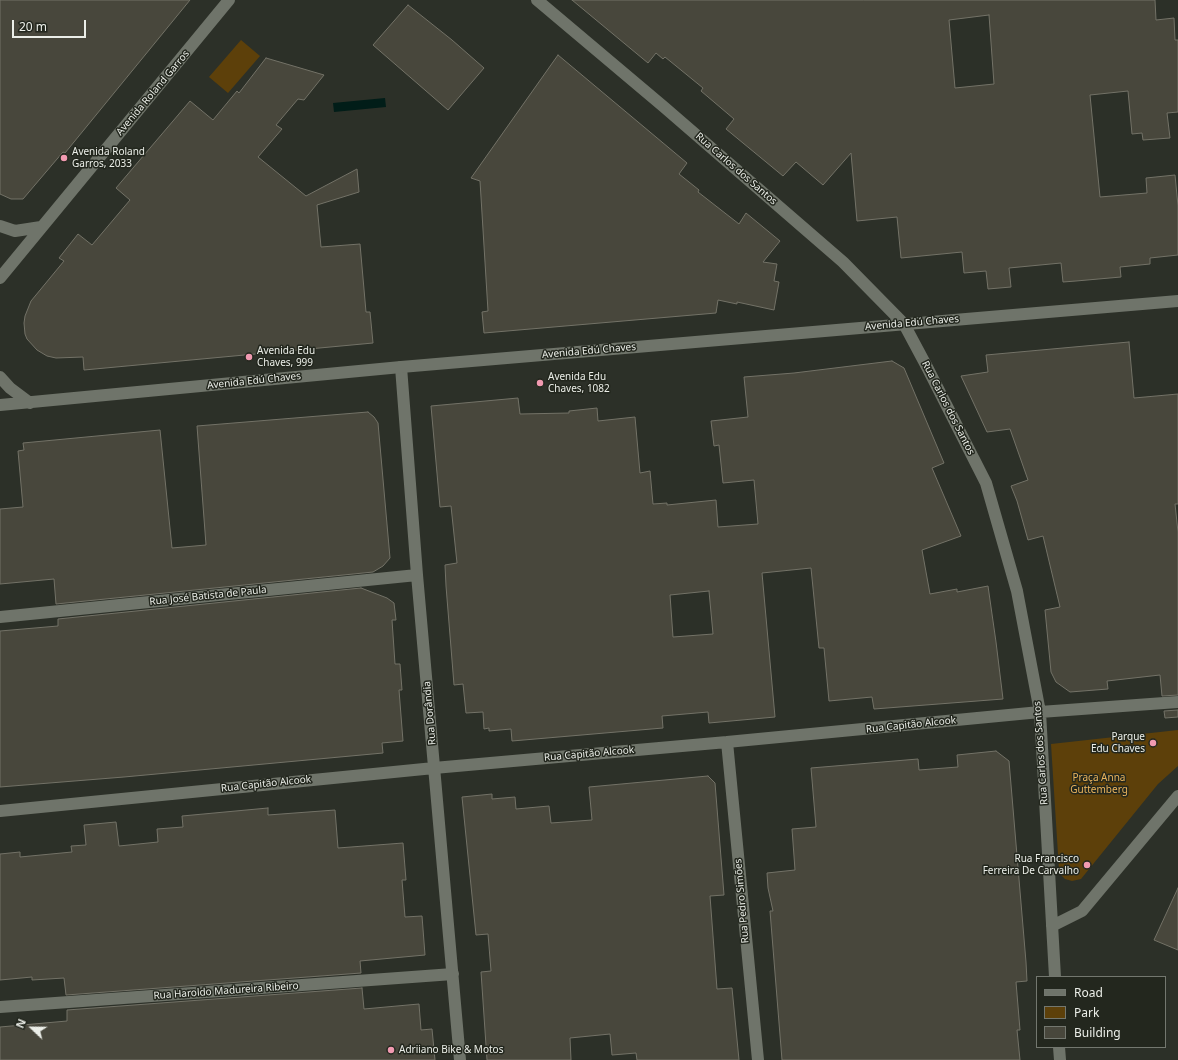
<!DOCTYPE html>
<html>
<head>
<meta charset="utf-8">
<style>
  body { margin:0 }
  #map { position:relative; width:1178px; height:1060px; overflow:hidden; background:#2c3028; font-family:"Noto Sans",sans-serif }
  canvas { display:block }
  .legend { position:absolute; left:1036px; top:976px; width:130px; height:72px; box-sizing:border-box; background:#23271e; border:1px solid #73776f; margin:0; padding:5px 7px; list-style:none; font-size:12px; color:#ebeee8 }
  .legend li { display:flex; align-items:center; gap:8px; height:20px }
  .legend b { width:20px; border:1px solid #73776f }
  .north { position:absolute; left:12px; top:1008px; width:40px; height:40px; -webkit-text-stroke:3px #23271e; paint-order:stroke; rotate:292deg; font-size:11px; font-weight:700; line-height:16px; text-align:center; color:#ebeee8 }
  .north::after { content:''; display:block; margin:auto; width:14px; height:18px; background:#ebeee8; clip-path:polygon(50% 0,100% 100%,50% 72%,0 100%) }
  .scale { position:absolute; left:12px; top:20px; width:74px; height:18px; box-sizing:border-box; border:2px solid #ebeee8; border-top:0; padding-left:5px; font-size:12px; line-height:14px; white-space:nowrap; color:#ebeee8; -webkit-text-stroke:3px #23271e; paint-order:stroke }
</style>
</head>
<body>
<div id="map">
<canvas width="1178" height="1060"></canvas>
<ul class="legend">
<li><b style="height:5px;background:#6f746a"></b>Road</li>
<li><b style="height:11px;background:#5d400a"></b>Park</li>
<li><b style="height:11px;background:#48473c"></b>Building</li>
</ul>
<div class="north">N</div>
<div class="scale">20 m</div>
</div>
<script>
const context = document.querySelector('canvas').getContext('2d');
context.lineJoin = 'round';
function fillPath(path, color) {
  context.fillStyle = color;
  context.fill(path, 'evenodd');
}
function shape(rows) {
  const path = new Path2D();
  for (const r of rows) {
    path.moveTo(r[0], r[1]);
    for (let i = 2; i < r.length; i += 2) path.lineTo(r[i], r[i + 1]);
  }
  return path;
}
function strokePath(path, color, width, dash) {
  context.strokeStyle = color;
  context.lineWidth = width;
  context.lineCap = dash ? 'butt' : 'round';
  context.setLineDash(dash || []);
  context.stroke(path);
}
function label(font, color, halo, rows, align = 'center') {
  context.font = font + ' "Noto Sans",sans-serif';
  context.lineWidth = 3;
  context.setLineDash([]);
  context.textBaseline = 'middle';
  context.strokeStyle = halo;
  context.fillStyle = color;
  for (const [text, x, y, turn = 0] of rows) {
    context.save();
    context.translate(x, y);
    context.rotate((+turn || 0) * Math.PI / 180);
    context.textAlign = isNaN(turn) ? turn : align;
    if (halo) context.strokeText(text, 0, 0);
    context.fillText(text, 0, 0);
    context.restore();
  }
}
const green = shape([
  [241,40,260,56,228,93,209,77],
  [1178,730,1178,766,1158,784,1081,879,1072,881,1065,879,1060,874,1059,870,1051,744]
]);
const water = shape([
  [385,98,386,107,334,112,333,103]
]);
const building = shape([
  [0,0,190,0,65,153,63,152,23,199,11,199,0,194,0,0],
  [572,0,1155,0,1156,20,1174,18,1175,40,1178,40,1178,112,1167,113,1170,138,1143,140,1142,133,1132,134,1128,91,1090,95,1100,197,1147,193,1146,178,1175,175,1178,206,1178,255,1150,258,1150,264,1120,267,1121,277,1076,281,1063,282,1061,263,1009,268,1011,287,988,289,986,271,964,273,962,252,901,258,897,217,857,221,851,153,823,185,796,162,783,176,726,129,734,119,701,91,703,88,665,57,663,59,656,53,648,63,572,0],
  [989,15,994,84,955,88,949,20,989,15],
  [408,5,452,40,484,68,448,110,373,45,408,5],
  [558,55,687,163,679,174,699,190,698,192,739,224,746,213,780,241,763,262,777,264,774,281,779,282,774,310,737,302,737,304,718,300,716,313,484,333,482,312,488,311,480,181,471,178,558,55],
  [266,58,324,75,304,100,298,99,276,125,282,129,258,157,306,196,357,169,359,192,317,205,321,247,360,244,366,312,370,312,373,343,84,370,83,357,56,358,47,356,37,350,27,339,25,334,24,323,25,316,31,301,64,261,59,258,78,234,92,245,130,200,116,188,190,101,213,120,237,91,239,93,266,58],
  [1129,342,1134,398,1178,394,1178,504,1175,504,1178,532,1178,695,1162,696,1160,675,1107,681,1108,689,1070,692,1056,682,1051,672,1045,610,1060,607,1043,536,1028,540,1017,501,1011,486,1028,480,1010,429,987,432,961,376,988,372,986,355,1129,342],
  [892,361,904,368,944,463,932,468,961,536,922,550,930,594,957,589,957,592,988,586,996,642,1003,699,874,709,872,697,829,701,824,648,819,648,811,568,762,573,775,717,709,723,708,712,662,716,663,728,512,741,511,729,489,731,489,728,484,729,483,712,466,713,463,684,454,685,446,586,445,565,457,563,451,506,440,507,431,406,518,398,520,414,569,413,569,411,597,408,598,421,635,417,640,473,650,471,653,504,667,503,667,505,716,500,718,527,758,524,754,480,723,483,719,445,714,446,711,421,748,417,744,377,794,373,892,361],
  [709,591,713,634,673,637,670,595,709,591],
  [368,412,374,417,378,423,390,558,383,566,373,572,56,604,54,579,0,584,0,509,23,507,18,451,24,450,23,443,160,430,172,548,206,545,197,426,368,412],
  [361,588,387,598,394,603,396,620,392,620,395,664,400,664,402,690,399,690,403,741,382,743,383,753,124,777,0,787,0,631,58,626,58,619,361,588],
  [1178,710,1178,717,1165,718,1164,711,1178,710],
  [996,751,1009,761,1026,962,1027,981,1016,982,1020,1030,1017,1030,1020,1060,782,1060,770,911,773,911,768,888,767,873,795,870,792,829,816,827,811,768,918,759,919,770,958,767,957,755,996,751],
  [708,776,715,783,724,895,710,896,717,989,732,988,739,1060,637,1060,636,1053,612,1055,610,1034,570,1038,571,1060,487,1060,481,972,491,971,488,934,476,935,462,797,492,794,492,799,515,797,516,809,549,806,551,823,592,820,589,787,708,776],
  [268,808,268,815,335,810,338,848,403,843,406,880,402,880,405,917,422,916,425,955,360,961,361,973,66,995,64,978,32,980,32,977,0,980,0,854,20,852,20,857,72,852,71,846,86,845,84,825,116,822,119,846,158,842,157,829,183,827,182,816,268,808],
  [1178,888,1178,950,1154,940,1178,888],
  [362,988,364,1009,419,1004,421,1030,432,1029,435,1060,0,1060,0,1027,67,1021,67,1010,362,988]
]);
const street = shape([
  [537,0,664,107,843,262,904,324,927,367,986,483,1017,591,1040,712,1055,977],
  [401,367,417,575,460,1060],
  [0,617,417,575],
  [727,742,758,1060],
  [0,811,434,768,727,742,1040,712,1178,702],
  [1052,926,1082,911,1178,796],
  [0,1007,453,974],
  [1059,1047,1060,1060]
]);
const secondary = shape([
  [0,226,15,231,41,227],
  [0,278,229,0],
  [0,377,10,388,30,403],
  [0,405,401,367,1178,301]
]);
const markers = [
  [64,158,4,"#f19ab1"],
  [249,357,4,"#f19ab1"],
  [540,383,4,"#f19ab1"],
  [1153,743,4,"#f19ab1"],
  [1087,865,4,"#f19ab1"],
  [391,1050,4,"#f19ab1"]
];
const streetNames = [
  ["Avenida Roland Garros",153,93,-50],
  ["Rua Carlos dos Santos",736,169,41],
  ["Avenida Edú Chaves",912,323,-5],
  ["Avenida Edú Chaves",589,351,-5],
  ["Avenida Edú Chaves",254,381,-6],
  ["Rua Carlos dos Santos",948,408,63],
  ["Rua José Batista de Paula",208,596,-6],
  ["Rua Dorândia",430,713,-95],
  ["Rua Capitão Alcook",911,725,-6],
  ["Rua Carlos dos Santos",1041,753,-94],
  ["Rua Capitão Alcook",589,754,-5],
  ["Rua Capitão Alcook",266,784,-6],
  ["Rua Pedro Simões",742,901,-95],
  ["Rua Haroldo Madureira Ribeiro",226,991,-4]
];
const poiNames = [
  ["Avenida Roland",72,152],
  ["Garros, 2033",72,164],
  ["Avenida Edu",257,351],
  ["Chaves, 999",257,363],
  ["Avenida Edu",548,377],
  ["Chaves, 1082",548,389],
  ["Parque",1145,737,"right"],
  ["Edu Chaves",1145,749,"right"],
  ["Rua Francisco",1079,859,"right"],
  ["Ferreira De Carvalho",1079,871,"right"],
  ["Adriiano Bike & Motos",399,1050]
];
const parkNames = [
  ["Praça Anna",1099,778],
  ["Guttemberg",1099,790]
];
fillPath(green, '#5d400a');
fillPath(water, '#011d18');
fillPath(building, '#48473c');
strokePath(building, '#737267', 1);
strokePath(street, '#6f746a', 12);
strokePath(secondary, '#6f746a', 12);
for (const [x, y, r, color] of markers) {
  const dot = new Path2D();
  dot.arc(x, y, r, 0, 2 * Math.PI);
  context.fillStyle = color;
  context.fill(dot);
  strokePath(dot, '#23271e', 1.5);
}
label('10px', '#ebeee8', '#23271e', streetNames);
label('10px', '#ebeee8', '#23271e', poiNames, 'left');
label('10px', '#ecb55c', '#23271e', parkNames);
</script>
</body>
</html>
